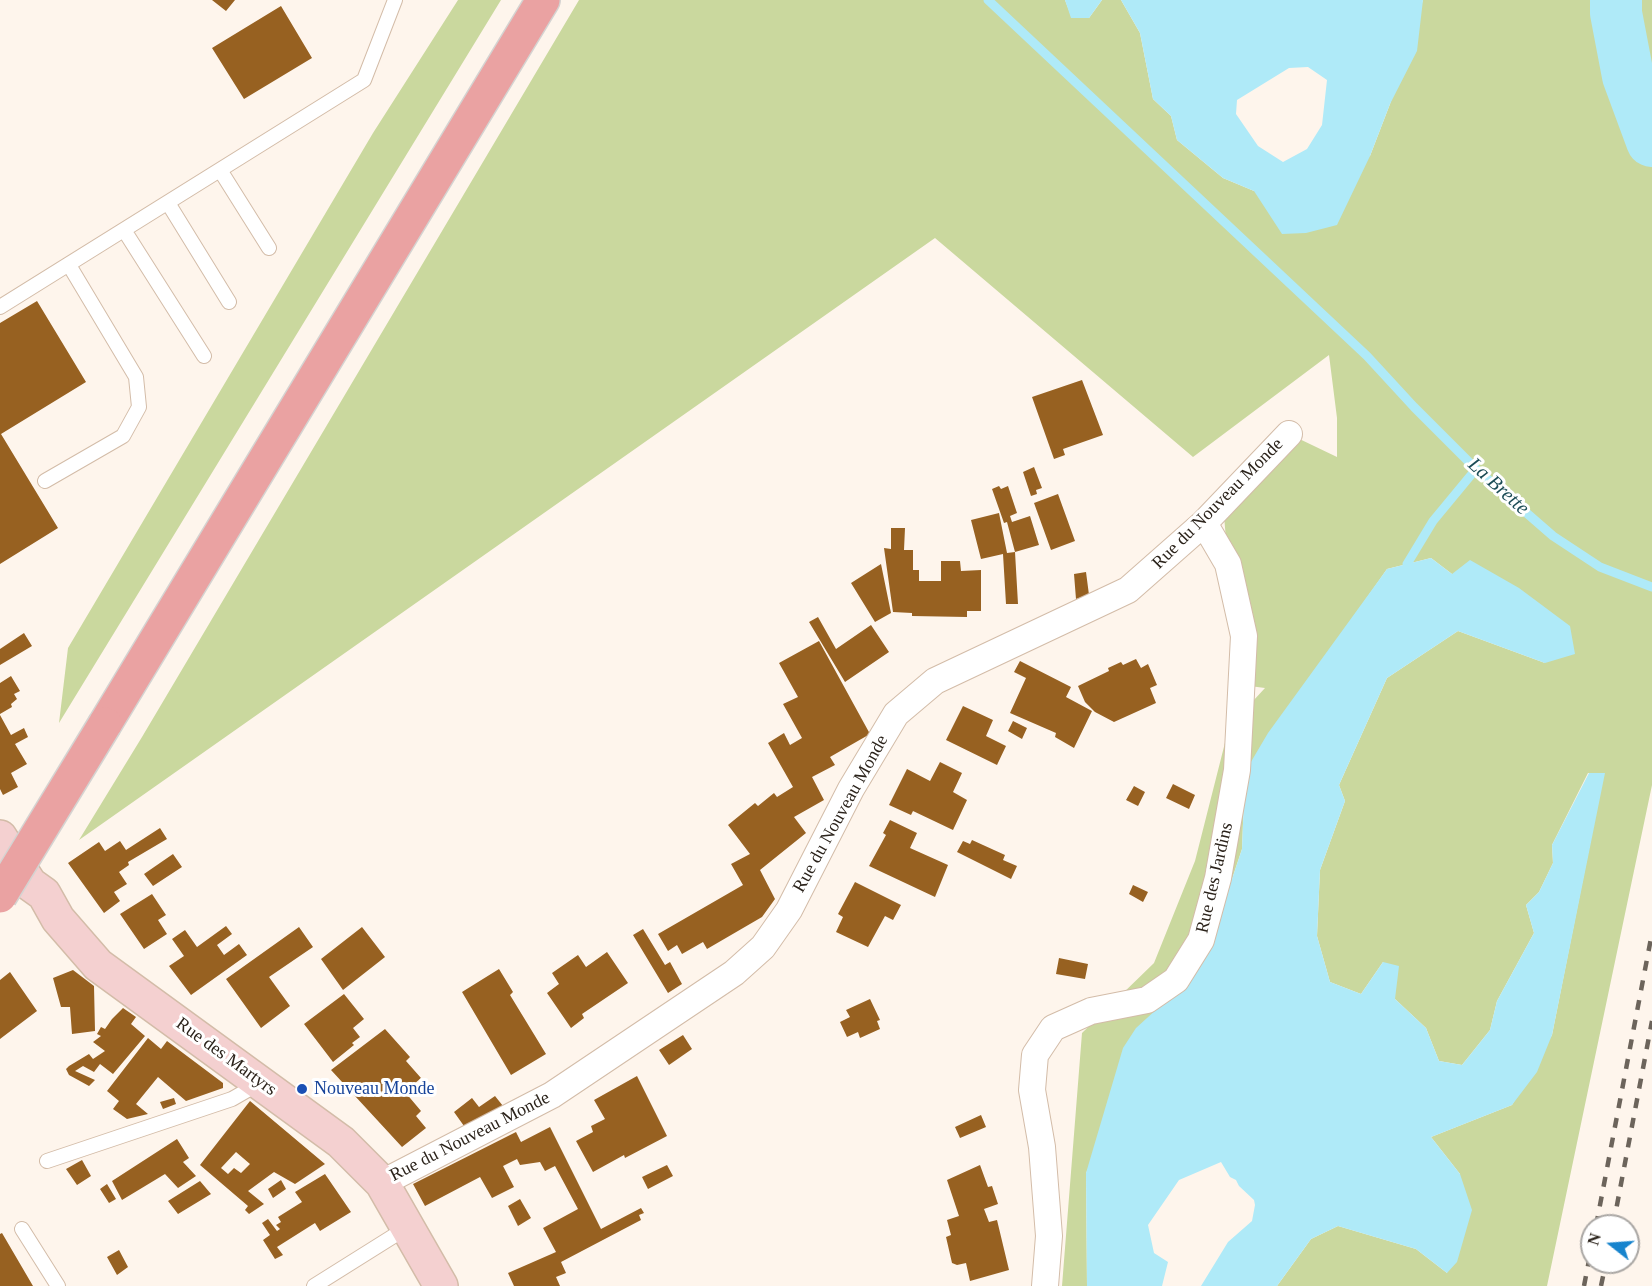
<!DOCTYPE html>
<html>
<head>
<meta charset="utf-8">
<style>
  body { margin:0 }
  #map { position:relative; width:1652px; height:1286px; overflow:hidden; background:#fef5ec; font-family:"Times New Roman",serif }
  canvas { display:block }
  .north { position:absolute; left:1580px; top:1214px; width:60px; height:60px; box-sizing:border-box; background:#fff; border:2px solid #aaa7a4; border-radius:50%; rotate:287deg; font-size:16px; font-weight:700; line-height:24px; text-align:center; color:#2b231b }
  .north::after { content:''; display:block; margin:auto; width:21px; height:27px; background:#1784cd; clip-path:polygon(50% 0,100% 100%,50% 72%,0 100%) }
</style>
</head>
<body>
<div id="map">
<canvas width="1652" height="1286"></canvas>
<div class="north">N</div>
</div>
<script>
const context = document.querySelector('canvas').getContext('2d');
context.lineJoin = 'round';
function fillPath(path, color) {
  context.fillStyle = color;
  context.fill(path, 'evenodd');
}
function shape(rows) {
  const path = new Path2D();
  for (const r of rows) {
    path.moveTo(r[0], r[1]);
    for (let i = 2; i < r.length; i += 2) path.lineTo(r[i], r[i + 1]);
  }
  return path;
}
function strokePath(path, color, width, dash) {
  context.strokeStyle = color;
  context.lineWidth = width;
  context.lineCap = dash ? 'butt' : 'round';
  context.setLineDash(dash || []);
  context.stroke(path);
}
function label(font, color, halo, rows, align = 'center') {
  context.font = font + ' "Times New Roman",serif';
  context.lineWidth = 6;
  context.setLineDash([]);
  context.textBaseline = 'middle';
  context.strokeStyle = halo;
  context.fillStyle = color;
  for (const [text, x, y, turn = 0] of rows) {
    context.save();
    context.translate(x, y);
    context.rotate((+turn || 0) * Math.PI / 180);
    context.textAlign = isNaN(turn) ? turn : align;
    if (halo) context.strokeText(text, 0, 0);
    context.fillText(text, 0, 0);
    context.restore();
  }
}
const green = shape([
  [458,0,501,0,59,723,68,648,373,133],
  [579,0,1065,0,1072,18,1089,18,1102,0,1121,0,1140,33,1153,99,1171,116,1177,140,1223,178,1254,191,1370,156,1390,104,1423,0,1652,0,1652,785,1547,1286,1277,1286,1311,1239,1338,1226,1416,1249,1447,1273,1460,1174,1431,1137,1512,1105,1552,1035,1604,773,1588,773,1552,845,1553,863,1539,892,1526,905,1534,933,1497,1001,1490,1030,1462,1065,1439,1061,1426,1028,1395,999,1383,962,1361,994,1330,982,1317,936,1320,870,1345,801,1339,785,1387,678,1458,631,1545,663,1452,574,1431,558,1387,569,1245,772,1242,849,1208,951,1086,1173,1087,1286,1062,1286,1082,1033,1154,963,1195,861,1229,727,1265,688,1242,685,1228,564,1223,503,1289,434,1337,457,1337,418,1329,355,1193,457,935,238,79,840,142,737]
]);
const water = shape([
  [1065,0,1102,0,1089,18,1071,18],
  [1121,0,1423,0,1417,51,1390,104,1370,156,1337,225,1306,233,1282,234,1254,191,1223,178,1177,140,1171,116,1153,99,1140,33],
  [1308,67,1327,80,1322,125,1307,149,1283,162,1258,146,1236,114,1237,100,1289,68],
  [1431,558,1452,574,1470,560,1519,588,1570,626,1575,654,1545,663,1458,631,1387,678,1339,785,1345,801,1320,870,1317,936,1330,982,1361,994,1383,962,1399,966,1395,999,1426,1028,1439,1061,1462,1065,1490,1030,1497,1001,1534,933,1526,905,1539,892,1553,863,1552,845,1589,773,1605,773,1552,1035,1537,1072,1512,1105,1431,1137,1460,1174,1472,1210,1457,1262,1447,1273,1416,1249,1338,1226,1311,1239,1277,1286,1201,1286,1228,1242,1252,1221,1255,1205,1254,1200,1239,1186,1236,1180,1230,1177,1221,1162,1179,1180,1148,1225,1154,1253,1168,1262,1162,1286,1087,1286,1086,1173,1123,1048,1136,1028,1180,988,1208,951,1242,849,1245,772,1268,733,1387,569]
]);
const stream = shape([
  [988,0,1367,356,1414,407,1476,469,1553,536,1600,567,1652,587],
  [1407,564,1433,521,1476,469]
]);
const river = shape([
  [1616,0,1616,13,1628,76,1652,141]
]);
const building = shape([
  [212,0,235,0,226,11],
  [281,6,312,58,244,99,212,48],
  [37,301,86,382,1,434,58,528,0,564,0,323],
  [1082,380,1103,435,1063,449,1065,455,1054,459,1032,397],
  [1034,467,1042,488,1036,490,1037,494,1031,496,1023,472],
  [999,486,1001,489,1008,486,1017,513,1010,516,1012,522,1030,516,1039,545,1015,552,1007,522,1004,523,992,489],
  [1058,494,1075,541,1051,550,1034,503],
  [999,513,1007,553,1015,552,1018,604,1006,604,1003,554,981,559,971,520],
  [891,528,905,528,904,550,913,550,913,570,919,570,919,581,941,581,941,561,960,561,961,571,981,570,981,611,967,611,967,617,912,616,912,613,893,612,884,548,891,549],
  [881,564,891,613,875,622,851,583],
  [1086,572,1089,595,1076,599,1074,574],
  [818,617,836,649,871,625,889,652,845,682,809,622],
  [24,633,32,646,0,665,0,649],
  [819,641,870,734,830,757,835,765,812,777,824,800,794,817,806,833,760,870,775,899,762,917,707,949,703,942,682,954,677,945,668,951,658,934,743,885,731,864,750,854,728,825,755,803,758,806,774,793,777,797,793,787,768,743,784,733,790,745,802,738,783,704,798,697,779,663],
  [1136,659,1141,668,1148,664,1157,685,1150,688,1156,703,1114,722,1095,712,1085,702,1078,686,1109,671,1108,668,1121,662,1123,665],
  [1020,661,1071,687,1066,697,1092,711,1074,748,1055,737,1056,733,1010,713,1026,678,1014,672],
  [11,676,20,691,14,694,17,699,11,704,12,707,0,714,0,683],
  [963,706,993,720,986,736,1006,746,997,765,946,740],
  [0,715,11,735,24,728,28,737,15,744,27,764,11,773,18,787,3,795,0,789],
  [1013,721,1027,728,1022,739,1008,731],
  [940,762,962,773,953,792,967,800,953,830,913,811,911,815,889,805,907,769,930,781],
  [1173,784,1195,795,1189,809,1166,798],
  [1134,786,1145,792,1138,806,1126,800],
  [890,820,917,833,910,848,948,865,935,897,869,866,886,835,883,833],
  [160,828,167,839,128,862,129,865,119,872,127,884,114,892,120,901,104,913,68,863,99,842,105,851,120,841,126,850],
  [972,840,1005,855,1003,860,1017,866,1011,879,957,852,963,841,970,844],
  [173,854,182,867,153,886,144,874],
  [855,882,901,905,893,920,885,916,868,947,836,932,843,917,838,914],
  [1133,885,1148,892,1143,902,1129,894],
  [152,894,166,915,158,920,167,934,144,949,120,914],
  [226,926,232,934,217,945,224,955,239,944,247,955,191,995,169,966,184,956,172,939,185,930,197,947],
  [299,927,313,947,269,977,290,1006,261,1028,226,979],
  [362,927,385,957,343,990,321,959],
  [643,929,665,965,670,962,682,984,668,993,633,935],
  [607,952,628,983,582,1014,584,1018,571,1028,547,993,559,984,552,973,578,955,586,967],
  [1059,958,1088,964,1085,979,1056,974],
  [499,969,513,992,510,995,546,1054,511,1075,462,992],
  [73,970,94,986,95,1031,72,1034,70,1007,61,1007,53,978],
  [10,972,37,1011,0,1039,0,980],
  [344,994,364,1019,353,1028,360,1037,352,1043,354,1045,333,1062,304,1024],
  [870,999,880,1020,877,1021,880,1029,860,1038,858,1032,847,1037,840,1022,850,1017,846,1010],
  [123,1008,136,1017,131,1024,145,1036,113,1074,100,1064,94,1072,83,1066,75,1071,95,1080,89,1086,69,1075,66,1069,69,1066,89,1054,93,1059,105,1051,93,1042,101,1036,97,1034,101,1027,105,1029,112,1019],
  [385,1029,410,1057,406,1061,421,1078,405,1092,421,1111,416,1116,426,1128,402,1147,331,1070],
  [683,1035,692,1049,669,1065,659,1050],
  [148,1038,161,1049,167,1041,223,1083,223,1088,186,1101,158,1077,136,1104,148,1114,127,1119,113,1109,119,1101,107,1091],
  [637,1076,667,1136,625,1158,624,1155,593,1172,576,1141,593,1132,591,1126,605,1119,594,1100],
  [495,1096,503,1106,470,1127,457,1130,464,1126,454,1112,472,1098,479,1107],
  [174,1098,176,1104,163,1109,160,1102],
  [250,1101,325,1164,295,1184,274,1172,248,1191,264,1204,249,1214,245,1210,248,1206,200,1165],
  [236,1152,250,1164,241,1173,234,1168,228,1174,221,1168],
  [981,1115,986,1127,960,1138,955,1127],
  [550,1127,601,1229,641,1208,644,1213,639,1215,641,1220,561,1262,566,1273,556,1277,560,1286,514,1286,508,1273,556,1252,543,1228,578,1209,555,1166,545,1171,540,1162,520,1165,517,1159,503,1166,514,1187,492,1198,480,1177,425,1206,413,1184,516,1132,521,1142],
  [177,1139,189,1158,183,1162,196,1176,178,1188,165,1174,122,1200,112,1181],
  [82,1160,91,1176,77,1185,66,1169],
  [667,1165,673,1176,648,1189,642,1177],
  [980,1165,988,1187,992,1186,998,1204,984,1209,989,1222,997,1220,1009,1270,970,1281,966,1263,957,1265,952,1263,946,1237,951,1235,947,1220,959,1216,947,1180],
  [325,1174,351,1212,320,1231,315,1223,277,1247,283,1255,275,1259,263,1240,270,1235,262,1223,268,1219,277,1231,280,1229,276,1225,281,1222,278,1217,302,1202,295,1192],
  [281,1180,286,1189,273,1198,268,1189],
  [200,1181,211,1194,178,1214,168,1201],
  [107,1184,116,1199,109,1203,100,1189],
  [520,1199,531,1218,518,1226,508,1206],
  [2,1233,33,1286,0,1286,0,1234],
  [119,1250,128,1267,117,1275,107,1257]
]);
const lane = shape([
  [220,170,269,248],
  [168,203,229,302],
  [124,230,204,356],
  [0,307,364,80,395,0],
  [45,481,123,436,139,407,136,377,69,265],
  [47,1161,232,1099,258,1084],
  [22,1229,58,1286],
  [314,1286,408,1227]
]);
const street = shape([
  [382,1183,552,1095,734,973,763,947,789,910,851,789,896,714,935,681,1128,590,1204,523,1289,434],
  [1045,1286,1049,1236,1042,1147,1032,1090,1035,1055,1053,1028,1091,1011,1147,1000,1176,980,1201,940,1218,878,1237,770,1244,636,1228,564,1204,523]
]);
const secondary = shape([
  [0,837,30,884,44,894,58,919,98,965,341,1142,382,1183,441,1286]
]);
const primary = shape([
  [105,724,543,0]
]);
const rail = shape([
  [1596,1226,1652,933],
  [1613,1226,1652,1021],
  [1584,1286,1592,1245],
  [1601,1286,1606,1262]
]);
const primaryBridge = shape([
  [0,896,105,724]
]);
const markers = [
  [302,1089,6,"#1a4fb4"]
];
const streetNames = [
  ["Rue du Nouveau Monde",1218,504,-45],
  ["Rue du Nouveau Monde",841,814,-61],
  ["Rue des Jardins",1215,878,-77],
  ["Rue des Martyrs",226,1057,36],
  ["Rue du Nouveau Monde",470,1137,-27]
];
const transitNames = [
  ["Nouveau Monde",314,1089]
];
const waterNames = [
  ["La Brette",1498,487,42]
];
fillPath(green, '#cad89e');
fillPath(water, '#afeaf8');
strokePath(stream, '#afeaf8', 9);
strokePath(river, '#afeaf8', 52);
fillPath(building, '#976121');
strokePath(lane, '#d3bca8', 16);
strokePath(street, '#d3bca8', 28);
strokePath(secondary, '#d3bca8', 36);
strokePath(primary, '#d5d3d1', 36);
strokePath(lane, '#fff', 14);
strokePath(street, '#fff', 26);
strokePath(secondary, '#f4d0d0', 33);
strokePath(primary, '#eaa2a2', 33);
strokePath(rail, '#6c645b', 4.5, [10, 10]);
strokePath(primaryBridge, '#d5d3d1', 36, []);
strokePath(primaryBridge, '#eaa2a2', 33);
for (const [x, y, r, color] of markers) {
  const dot = new Path2D();
  dot.arc(x, y, r, 0, 2 * Math.PI);
  context.fillStyle = color;
  context.fill(dot);
  strokePath(dot, '#fff', 2);
}
label('18px', '#2b231b', '#fff', streetNames);
label('18px', '#164399', '#fff', transitNames, 'left');
label('italic 20px', '#1c4c56', '#fff', waterNames);
</script>
</body>
</html>
